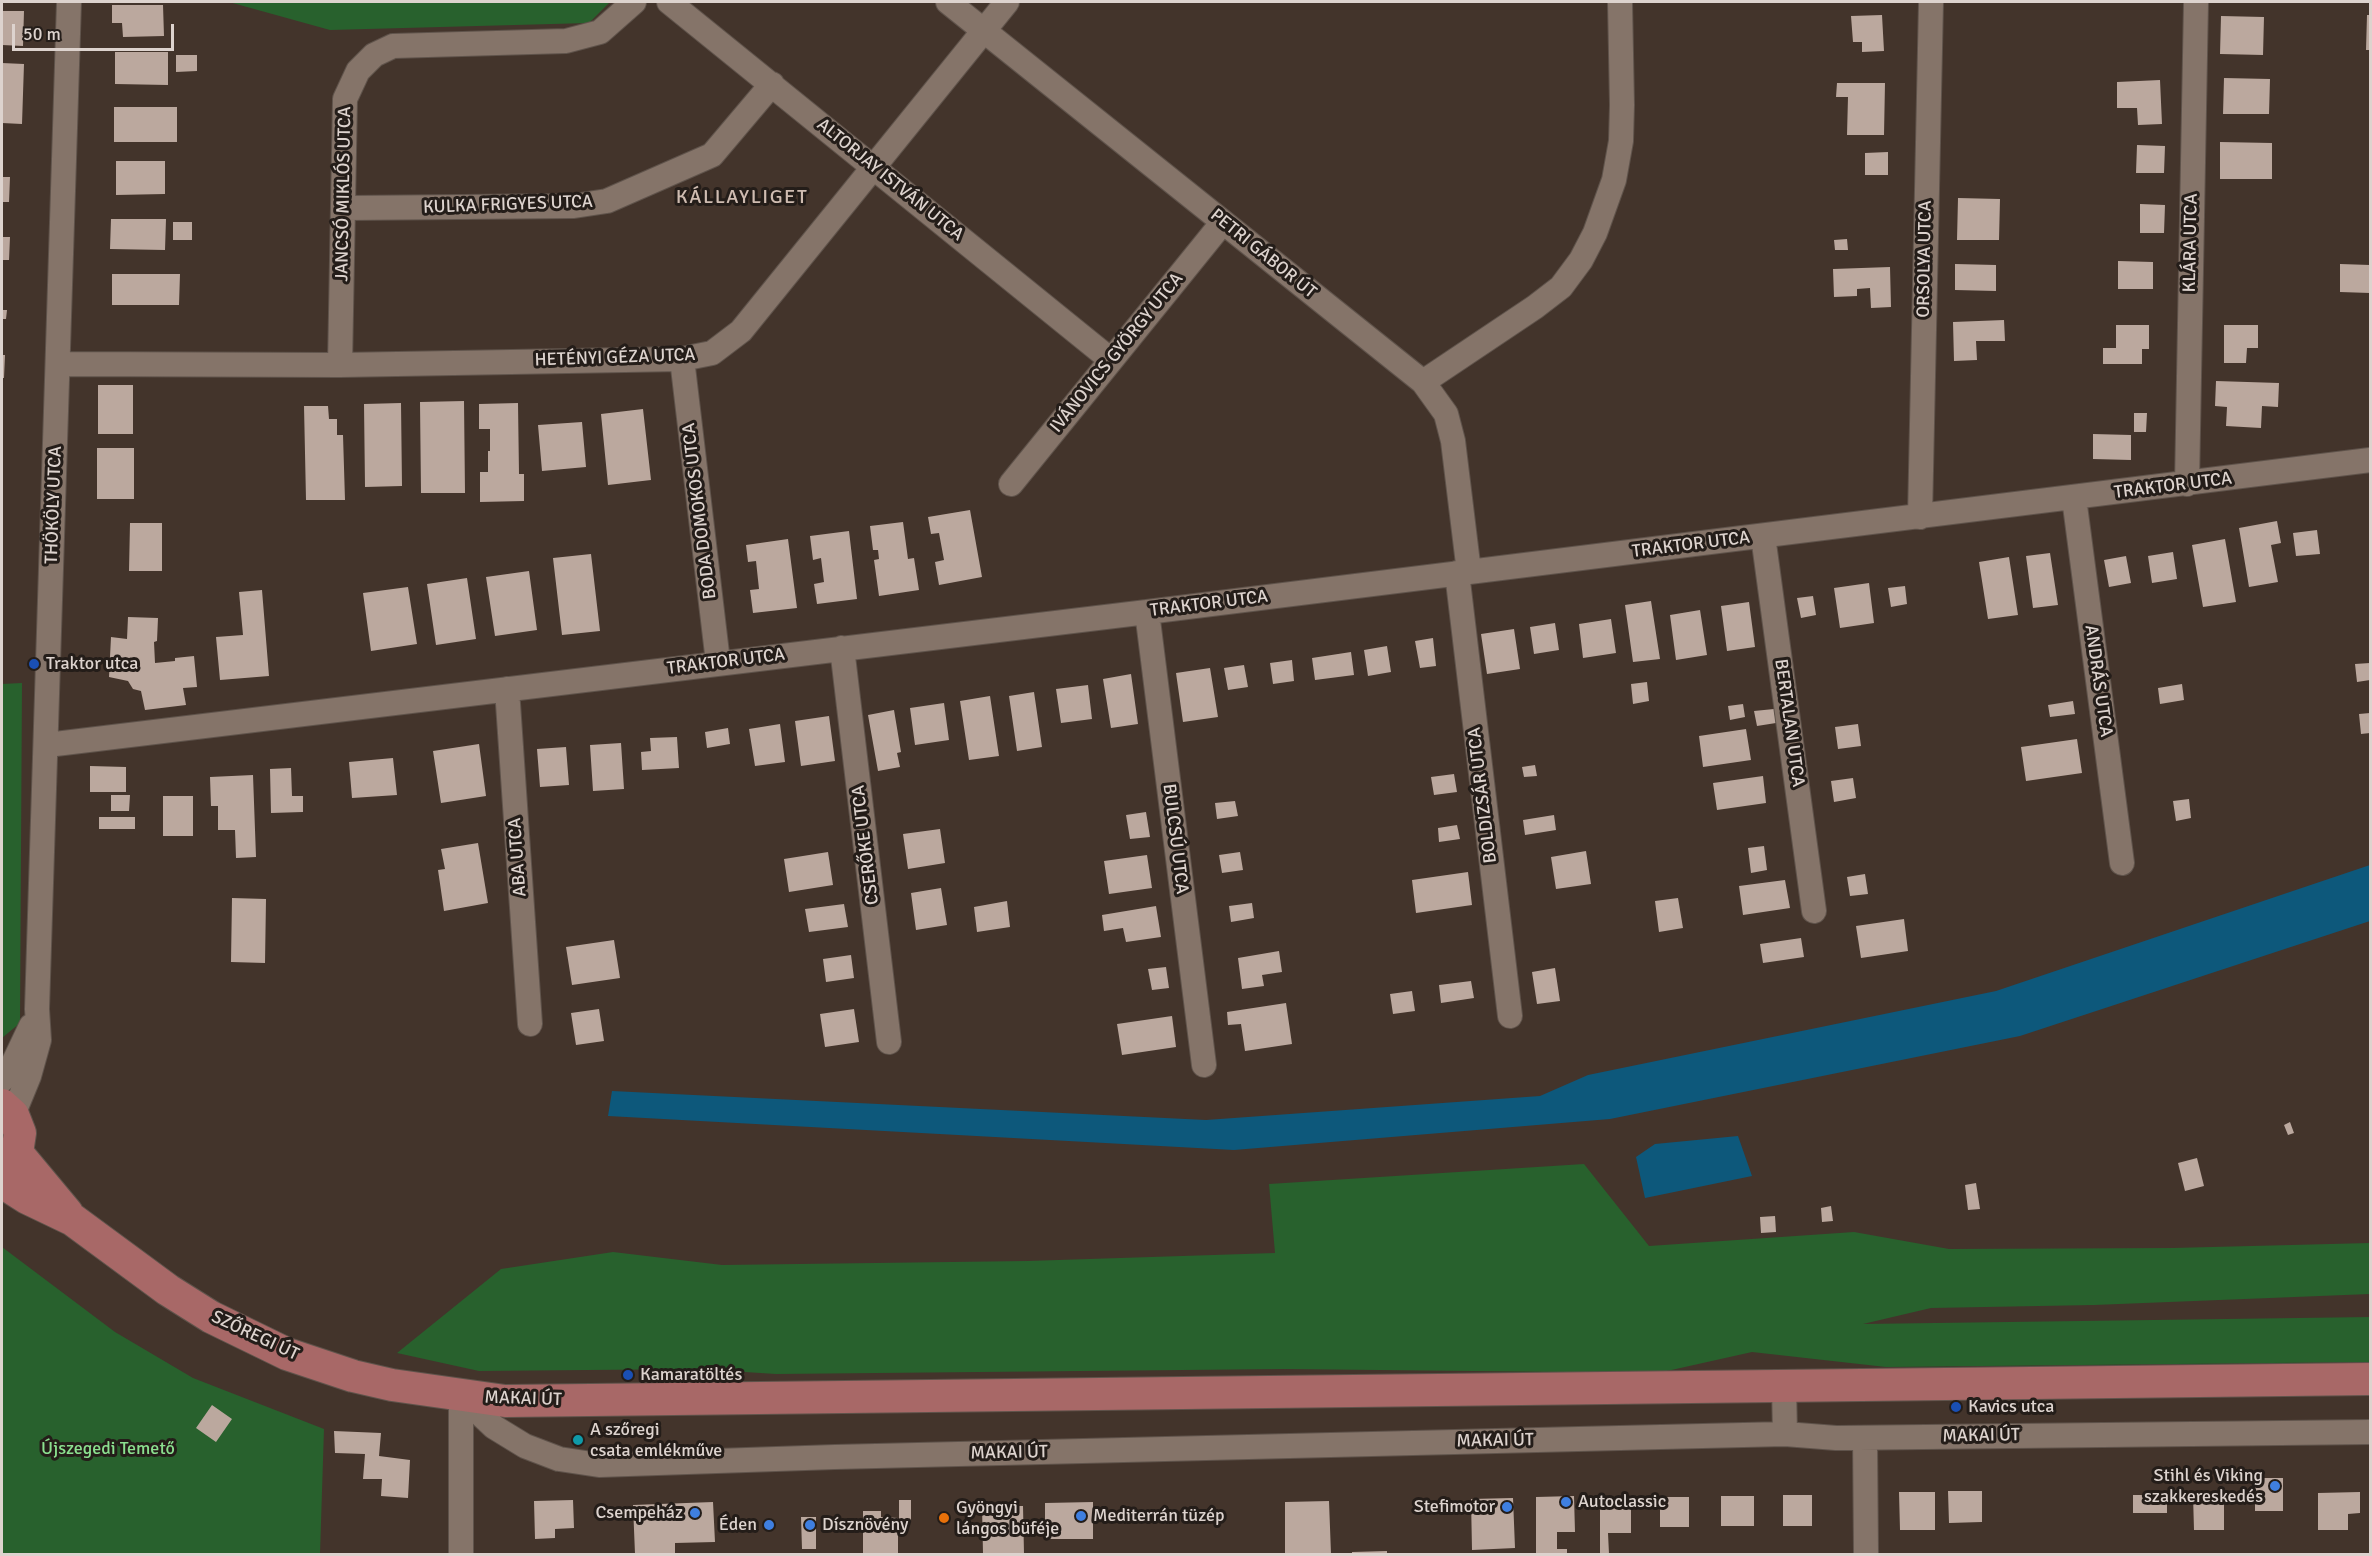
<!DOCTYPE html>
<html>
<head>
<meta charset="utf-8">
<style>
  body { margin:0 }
  #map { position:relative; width:2372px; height:1556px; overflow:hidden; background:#43342b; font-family:Signika,sans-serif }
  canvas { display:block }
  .frame { position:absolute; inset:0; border:3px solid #ddd3ce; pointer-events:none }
  .scale { position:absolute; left:12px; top:24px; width:162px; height:27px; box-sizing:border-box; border:3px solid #ddd3ce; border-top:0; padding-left:8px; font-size:18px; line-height:21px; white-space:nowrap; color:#ddd3ce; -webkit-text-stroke:4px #241d19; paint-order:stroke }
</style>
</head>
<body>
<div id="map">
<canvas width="2372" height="1556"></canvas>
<div class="frame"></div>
<div class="scale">50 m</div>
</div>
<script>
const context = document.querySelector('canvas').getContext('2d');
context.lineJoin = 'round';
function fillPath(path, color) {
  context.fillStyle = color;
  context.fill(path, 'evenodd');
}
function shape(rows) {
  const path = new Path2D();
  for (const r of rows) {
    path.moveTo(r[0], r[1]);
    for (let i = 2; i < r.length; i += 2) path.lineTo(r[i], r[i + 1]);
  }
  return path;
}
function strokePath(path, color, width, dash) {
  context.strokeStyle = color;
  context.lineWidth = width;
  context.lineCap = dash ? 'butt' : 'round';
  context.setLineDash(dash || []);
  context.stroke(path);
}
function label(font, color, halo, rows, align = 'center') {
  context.font = font + ' Signika,sans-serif';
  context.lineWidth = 6;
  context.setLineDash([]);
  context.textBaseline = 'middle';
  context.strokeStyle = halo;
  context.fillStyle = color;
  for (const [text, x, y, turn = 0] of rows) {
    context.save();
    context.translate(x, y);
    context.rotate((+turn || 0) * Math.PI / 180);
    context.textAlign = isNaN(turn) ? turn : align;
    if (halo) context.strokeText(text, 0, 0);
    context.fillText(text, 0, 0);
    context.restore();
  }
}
const green = shape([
  [229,2,610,2,589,23,330,30],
  [22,683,20,1023,2,1038,2,684],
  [1584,1164,1649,1246,1854,1232,1949,1249,2172,1248,2370,1243,2370,1294,2094,1305,1931,1308,1863,1324,2370,1317,2370,1362,1886,1367,1752,1352,1658,1373,1285,1369,776,1374,698,1369,479,1371,397,1353,501,1269,613,1252,722,1265,1027,1261,1275,1253,1269,1184],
  [2,1247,115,1332,193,1378,324,1429,320,1554,2,1554]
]);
const water = shape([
  [2370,865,2370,921,2020,1036,1610,1119,1234,1150,608,1116,612,1091,1206,1120,1540,1096,1588,1075,1996,991],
  [1738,1136,1752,1176,1645,1198,1636,1157,1655,1144]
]);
const building = shape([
  [112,5,163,5,164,36,123,37,122,23,112,23],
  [2,11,24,11,23,46,2,45],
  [1882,15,1884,51,1862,52,1862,42,1853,42,1851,16],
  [2367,15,2370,15,2370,50,2366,50],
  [2221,16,2264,17,2263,55,2220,54],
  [115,52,168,52,168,85,115,84],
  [176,55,197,55,197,71,176,72],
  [2,63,24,64,22,124,2,123],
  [2224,78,2270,79,2269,114,2223,114],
  [2160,80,2162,124,2138,125,2137,108,2117,108,2117,82],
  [1837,83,1885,83,1884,135,1847,135,1848,97,1836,97],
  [114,107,177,107,177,142,114,142],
  [2220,142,2272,143,2272,179,2220,179],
  [2137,145,2165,146,2164,173,2136,173],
  [1888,152,1888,175,1865,175,1865,153],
  [116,161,165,161,165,194,116,195],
  [2,177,10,177,9,202,2,202],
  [1958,198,2000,199,1999,240,1957,240],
  [2140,204,2165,205,2164,233,2140,233],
  [111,219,166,219,165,250,110,249],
  [173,222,192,222,192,240,173,240],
  [2,237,10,237,9,260,2,260],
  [1847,239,1848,250,1835,250,1834,240],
  [2118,261,2153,262,2153,289,2118,289],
  [1955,264,1996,265,1996,291,1955,290],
  [2340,264,2370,265,2370,293,2340,292],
  [1890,267,1891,307,1871,308,1870,288,1857,289,1857,296,1834,297,1833,269],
  [112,274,180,274,179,305,112,305],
  [2,310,7,310,6,319,2,319],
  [2004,320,2005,341,1976,341,1977,360,1954,361,1953,322],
  [2116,325,2149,325,2149,349,2142,349,2142,364,2103,364,2103,348,2116,348],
  [2224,325,2258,325,2258,348,2247,348,2246,363,2224,363],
  [2,355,5,355,4,378,2,378],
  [2216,381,2279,383,2278,407,2262,406,2261,428,2226,426,2227,407,2215,406],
  [98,385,133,385,133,434,98,434],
  [464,401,465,493,421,493,420,402],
  [401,403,402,486,365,487,364,404],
  [518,403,519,474,524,474,524,501,480,502,480,472,488,472,488,451,490,451,490,429,479,429,479,404],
  [304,406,328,406,329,419,337,419,337,435,343,435,345,500,306,500],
  [643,409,651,480,608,485,601,414],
  [2134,413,2147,413,2146,432,2134,432],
  [582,422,586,467,542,471,538,425],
  [2093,434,2131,435,2131,460,2093,459],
  [97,448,134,448,134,499,97,499],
  [970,510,982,577,939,585,935,562,944,560,939,533,931,534,928,517],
  [2277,521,2281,543,2271,545,2278,582,2249,587,2239,528],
  [903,522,908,559,914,558,919,590,879,596,874,560,879,559,878,550,873,550,870,526],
  [130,523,162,523,162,571,129,571],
  [2317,530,2320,554,2296,556,2293,533],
  [849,531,857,599,817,604,814,584,824,582,821,558,813,560,810,536],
  [788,539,797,608,753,613,750,590,759,589,756,561,748,562,746,545],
  [2225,539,2236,602,2203,607,2192,545],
  [2173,552,2177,579,2152,583,2148,556],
  [2050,553,2058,605,2033,608,2026,556],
  [591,554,600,631,562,635,553,558],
  [2126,556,2131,583,2109,587,2104,560],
  [2009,557,2018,615,1988,619,1979,562],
  [529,571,537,630,495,636,486,577],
  [467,578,476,639,436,645,427,584],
  [1869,583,1874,623,1840,628,1834,588],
  [1905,586,1907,604,1891,607,1888,588],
  [408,587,417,644,371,651,363,593],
  [262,590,269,676,220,680,216,637,243,635,239,592],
  [1813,596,1816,615,1801,618,1797,598],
  [1651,601,1660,659,1633,662,1625,605],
  [1749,602,1755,647,1727,651,1721,606],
  [1700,610,1707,655,1676,660,1670,615],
  [128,617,158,618,157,641,154,642,155,663,175,661,175,658,194,656,197,687,183,688,186,705,145,710,141,691,133,689,128,681,109,677,111,637,127,639],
  [1611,619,1616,653,1583,658,1579,624],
  [1555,623,1559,650,1534,654,1530,627],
  [1514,629,1520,669,1487,674,1481,634],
  [1433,638,1436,666,1420,668,1415,641],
  [1387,646,1391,672,1368,676,1364,650],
  [1351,652,1354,675,1315,680,1312,658],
  [1292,660,1294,681,1273,684,1270,663],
  [2370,663,2370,680,2357,682,2355,664],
  [1244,665,1248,687,1228,690,1224,668],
  [1210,668,1218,717,1183,722,1176,673],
  [1131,674,1138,724,1111,728,1103,679],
  [1647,682,1649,701,1633,704,1631,684],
  [2182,684,2184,700,2160,704,2158,688],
  [1088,685,1092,719,1061,723,1056,689],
  [1034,692,1042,747,1017,751,1009,696],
  [990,696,999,756,969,760,960,701],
  [2073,701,2075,714,2050,717,2048,705],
  [944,703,949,740,915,745,910,708],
  [1743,704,1745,717,1730,720,1728,706],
  [1774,709,1776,723,1757,726,1754,711],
  [894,710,901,752,897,753,900,767,878,771,868,715],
  [2370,713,2370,733,2361,734,2359,714],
  [829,716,835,761,801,766,795,721],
  [780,724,785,762,755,766,749,729],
  [1858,724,1861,746,1838,749,1835,727],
  [728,728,730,744,707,748,705,732],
  [1746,729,1751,760,1703,767,1699,736],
  [677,737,679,768,642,770,641,752,651,751,650,738],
  [2077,739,2082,773,2026,781,2021,747],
  [621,743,624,789,593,791,590,745],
  [479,744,486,796,441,803,433,751],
  [566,747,569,785,540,787,537,749],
  [393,758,397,795,352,798,349,762],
  [1535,765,1537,776,1524,777,1522,767],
  [90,766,126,767,126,792,90,792],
  [291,768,292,796,303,796,303,812,271,813,270,769],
  [1454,774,1457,792,1434,795,1431,777],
  [253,775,256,857,236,858,235,830,218,830,218,806,211,806,210,777],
  [1763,776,1766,803,1717,810,1713,783],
  [1853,778,1856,798,1834,802,1831,781],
  [111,795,130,795,129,811,111,811],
  [163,796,193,796,193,836,163,836],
  [2189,799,2191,818,2176,821,2173,801],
  [1235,801,1238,816,1217,819,1215,803],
  [1146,812,1150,837,1130,839,1126,815],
  [1554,815,1556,830,1525,835,1523,820],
  [99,817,135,817,135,829,99,829],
  [1457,825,1460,839,1439,842,1438,828],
  [940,829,945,863,908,869,903,834],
  [478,843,488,903,444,911,438,870,445,869,441,849],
  [1764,846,1767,870,1751,873,1748,848],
  [1586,851,1591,884,1556,889,1551,857],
  [828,852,833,885,789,892,784,859],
  [1240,852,1243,870,1222,873,1219,855],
  [1147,855,1152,888,1109,894,1104,861],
  [1468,872,1472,905,1416,913,1412,880],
  [1865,874,1868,894,1850,896,1847,877],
  [1785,880,1790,908,1743,915,1739,886],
  [941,888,947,925,916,930,911,893],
  [232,898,266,899,265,963,231,962],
  [1678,898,1683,928,1659,932,1655,901],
  [1007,901,1010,927,977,932,974,907],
  [1252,903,1254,918,1231,922,1229,906],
  [844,904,848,927,809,932,805,909],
  [1156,906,1161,937,1126,942,1123,928,1104,931,1102,915],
  [1904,919,1908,951,1861,958,1856,926],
  [1801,938,1804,957,1763,963,1760,944],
  [614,940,620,978,572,985,566,947],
  [1279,951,1282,972,1262,975,1264,986,1242,989,1238,958],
  [851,955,854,978,826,982,823,959],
  [1166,967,1169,988,1152,990,1148,969],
  [1555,968,1560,1001,1537,1004,1532,972],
  [1471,981,1474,998,1441,1003,1439,985],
  [1412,991,1415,1011,1393,1014,1390,994],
  [1286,1003,1292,1044,1245,1051,1241,1024,1228,1025,1227,1012],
  [599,1009,604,1041,576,1045,571,1013],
  [854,1009,859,1042,825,1047,820,1014],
  [1172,1016,1176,1047,1122,1055,1117,1024],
  [2290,1122,2294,1133,2288,1135,2284,1125],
  [2197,1158,2204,1186,2185,1191,2178,1163],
  [1976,1183,1980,1209,1968,1210,1965,1185],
  [1831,1206,1833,1221,1822,1222,1821,1208],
  [1775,1216,1776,1232,1761,1233,1760,1217],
  [212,1405,232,1419,216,1442,196,1428],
  [334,1431,381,1433,379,1456,410,1460,408,1498,381,1496,382,1479,363,1479,365,1454,335,1453],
  [2255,1478,2283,1478,2283,1511,2255,1511],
  [1948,1491,1982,1491,1982,1522,1949,1523],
  [1899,1492,1935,1492,1935,1530,1900,1530],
  [2360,1492,2360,1513,2348,1514,2348,1530,2318,1530,2318,1493],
  [1783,1495,1812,1495,1812,1526,1783,1526],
  [2133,1495,2167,1495,2167,1513,2133,1513],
  [2193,1495,2224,1495,2224,1530,2194,1530],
  [1574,1496,1575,1532,1557,1532,1557,1549,1567,1549,1567,1554,1536,1554,1536,1497],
  [1721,1496,1754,1496,1754,1526,1721,1526],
  [1660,1497,1689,1497,1689,1527,1660,1527],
  [1513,1498,1515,1548,1472,1550,1471,1499],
  [1600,1499,1631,1499,1631,1533,1608,1533,1609,1554,1600,1554],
  [573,1500,574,1528,555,1529,555,1538,535,1539,534,1501],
  [899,1500,911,1500,911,1522,899,1522],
  [1329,1501,1331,1554,1285,1554,1285,1502],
  [713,1502,715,1542,675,1543,675,1554,635,1554,633,1505],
  [1093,1502,1093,1539,1045,1539,1045,1503],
  [982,1506,1023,1506,1024,1554,983,1554],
  [863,1511,881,1511,881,1517,898,1518,898,1554,863,1554],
  [801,1517,816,1517,816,1549,802,1549],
  [1387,1551,1387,1554,1352,1554,1352,1552]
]);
const minor = shape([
  [669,2,1111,360],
  [948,2,1423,382,1446,414,1453,441,1469,572],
  [345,208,574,206,607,201,712,155,772,84],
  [682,359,718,662],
  [59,364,340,365,682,359,712,353,741,331,1007,2],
  [340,365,345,99,358,71,374,55,393,46,566,41,600,32,634,2],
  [1423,382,1535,307,1561,287,1581,260,1595,233,1614,180,1621,141,1622,105,1620,2],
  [1011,484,1223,222],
  [2187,484,2196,2],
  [2074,498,2122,863],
  [1920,517,1931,2],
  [1763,536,1814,911],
  [1457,573,1510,1016],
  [1147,612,1204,1065],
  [842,648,889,1042],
  [507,689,530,1024],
  [47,745,1147,612,2370,460],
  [2,1080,12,1066,31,1026],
  [13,1115,29,1076,39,1040,37,1009,69,2],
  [1784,1386,1785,1434],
  [461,1396,494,1427,525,1446,559,1459,599,1465,835,1457,1785,1434,1836,1438,2370,1432],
  [1865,1438,1866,1554],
  [461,1554,461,1396]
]);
const major = shape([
  [2,1105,13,1115,20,1133,17,1153,5,1168],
  [17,1153,67,1213],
  [2,1182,27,1198,73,1220,168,1290,211,1317,287,1354,353,1376,392,1385,505,1401,2370,1379]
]);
const markers = [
  [34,664,6,"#1a4fb4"],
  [628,1375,6,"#1a4fb4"],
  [1956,1407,6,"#1a4fb4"],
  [578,1440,6,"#0f9aa8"],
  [2275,1486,6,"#3f7fe0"],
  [1566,1502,6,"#3f7fe0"],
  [1507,1507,6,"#3f7fe0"],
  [695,1513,6,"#3f7fe0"],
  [1081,1516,6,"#3f7fe0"],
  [944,1518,6,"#e8710a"],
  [769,1525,6,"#3f7fe0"],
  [810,1525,6,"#3f7fe0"]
];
const streetNames = [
  ["ALTORJAY ISTVÁN UTCA",890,180,39],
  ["JANCSÓ MIKLÓS UTCA",344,194,-89],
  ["KULKA FRIGYES UTCA",508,205,-2],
  ["KLÁRA UTCA",2191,243,-89],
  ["PETRI GÁBOR ÚT",1263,254,39],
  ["ORSOLYA UTCA",1925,259,-89],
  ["IVÁNOVICS GYÖRGY UTCA",1117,353,-51],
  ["HETÉNYI GÉZA UTCA",615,358,-2],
  ["TRAKTOR UTCA",2173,486,-7],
  ["THÖKÖLY UTCA",54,505,-88],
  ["BODA DOMOKOS UTCA",700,511,-97],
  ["TRAKTOR UTCA",1691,545,-7],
  ["TRAKTOR UTCA",1209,604,-7],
  ["TRAKTOR UTCA",726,662,-7],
  ["ANDRÁS UTCA",2098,681,82],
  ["BERTALAN UTCA",1789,723,82],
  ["BOLDIZSÁR UTCA",1483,795,-97],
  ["BULCSÚ UTCA",1175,839,83],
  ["CSERŐKE UTCA",866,845,-97],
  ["ABA UTCA",518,857,-94],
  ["SZŐREGI ÚT",255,1336,25],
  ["MAKAI ÚT",523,1399,2],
  ["MAKAI ÚT",1981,1436,-1],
  ["MAKAI ÚT",1495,1441,-1],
  ["MAKAI ÚT",1009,1453,-1]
];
const poiNames = [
  ["Traktor utca",46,664],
  ["Kamaratöltés",640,1375],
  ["Kavics utca",1968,1407],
  ["A szőregi",590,1430],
  ["csata emlékműve",590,1451],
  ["Stihl és Viking",2263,1476,"right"],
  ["szakkereskedés",2263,1497,"right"],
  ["Autoclassic",1578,1502],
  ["Stefimotor",1495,1507,"right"],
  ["Gyöngyi",956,1508],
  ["lángos büféje",956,1529],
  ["Csempeház",683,1513,"right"],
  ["Mediterrán tüzép",1093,1516],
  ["Éden",757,1525,"right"],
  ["Dísznövény",822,1525]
];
const parkNames = [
  ["Újszegedi Temető",108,1449]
];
const neighbourhoodNames = [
  ["KÁLLAYLIGET",742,198]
];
fillPath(green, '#28612d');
fillPath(water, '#0d587b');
fillPath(building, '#bba89e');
strokePath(minor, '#5f534b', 26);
strokePath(major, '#5f534b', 34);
strokePath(minor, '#857469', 24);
strokePath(major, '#a86867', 32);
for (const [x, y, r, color] of markers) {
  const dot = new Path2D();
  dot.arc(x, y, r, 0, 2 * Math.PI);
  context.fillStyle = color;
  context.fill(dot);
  strokePath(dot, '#241d19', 2);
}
label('18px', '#ddd3ce', '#241d19', streetNames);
label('18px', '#ddd3ce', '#241d19', poiNames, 'left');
label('18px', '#8be08f', '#241d19', parkNames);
context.letterSpacing = '1.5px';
label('20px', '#cfbcb1', '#241d19', neighbourhoodNames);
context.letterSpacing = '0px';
</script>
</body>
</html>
